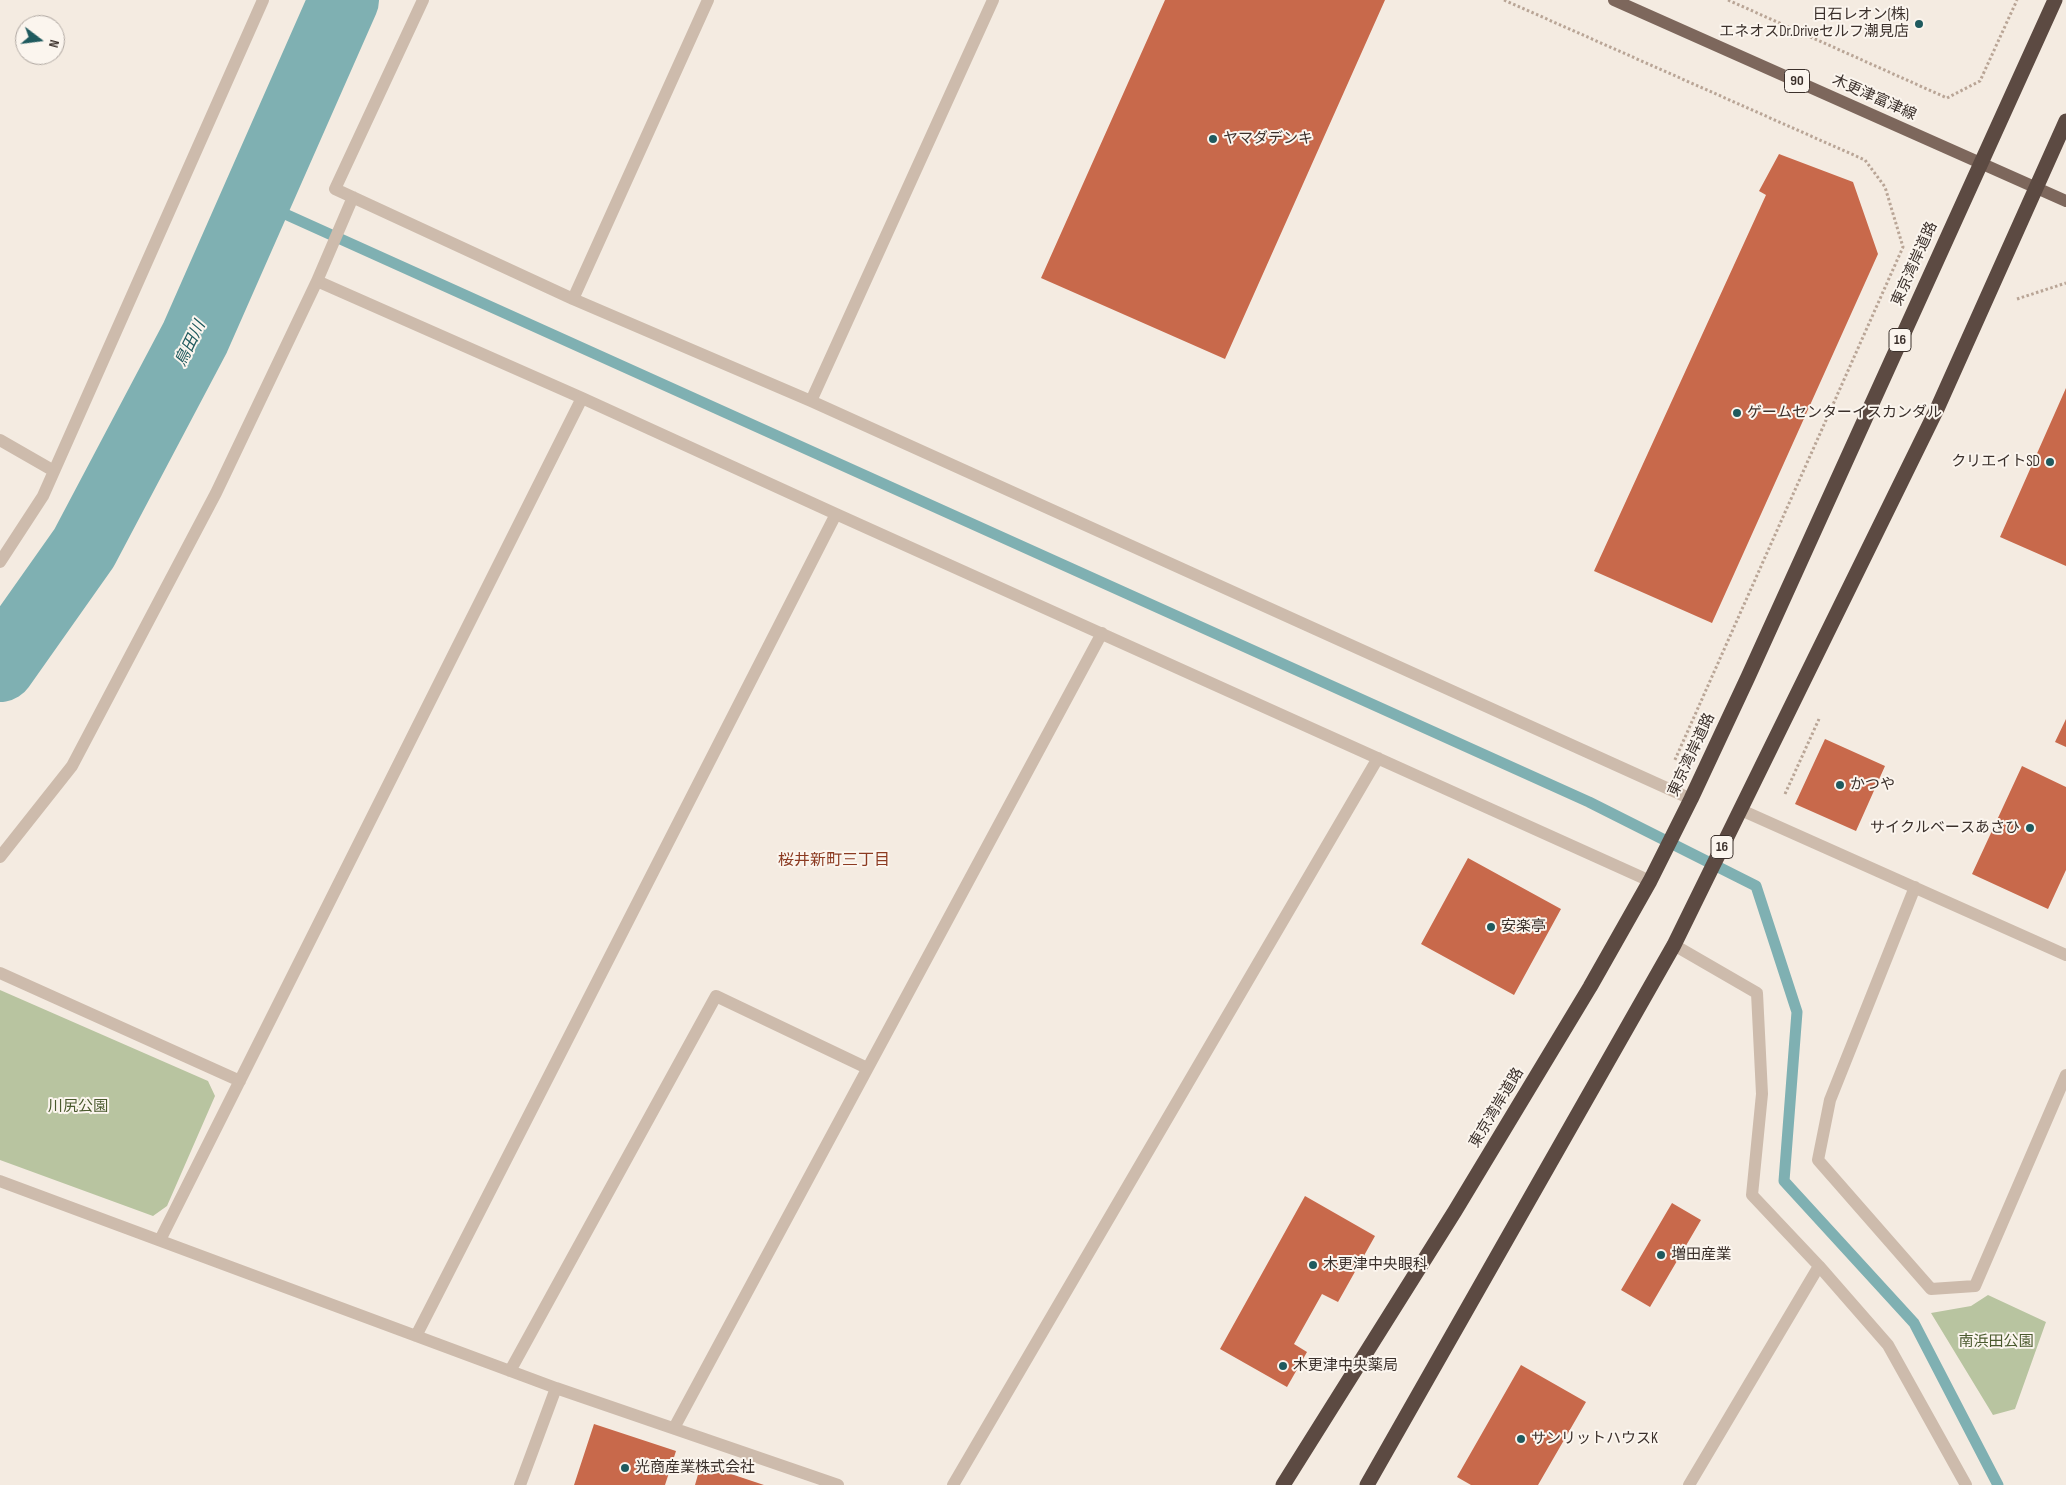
<!DOCTYPE html>
<html>
<head>
<meta charset="utf-8">
<style>
  body { margin:0 }
  #map { position:relative; width:2066px; height:1485px; overflow:hidden; background:#f4ebe1; font-family:"Sofia Sans Condensed",sans-serif }
  canvas { display:block }
  .north { position:absolute; left:15px; top:15px; width:50px; height:50px; box-sizing:border-box; background:#fbf5ee; border:1px solid #aea6a0; border-radius:50%; rotate:105deg; font-size:14px; font-weight:700; line-height:20px; text-align:center; color:#3b302b }
  .north::after { content:''; display:block; margin:auto; width:18px; height:22px; background:#1f5a5e; clip-path:polygon(50% 0,100% 100%,50% 72%,0 100%) }
</style>
</head>
<body>
<div id="map">
<canvas width="2066" height="1485"></canvas>
<div class="north">N</div>
</div>
<script>
const context = document.querySelector('canvas').getContext('2d');
context.lineJoin = 'round';
function fillPath(path, color) {
  context.fillStyle = color;
  context.fill(path, 'evenodd');
}
function shape(rows) {
  const path = new Path2D();
  for (const r of rows) {
    path.moveTo(r[0], r[1]);
    for (let i = 2; i < r.length; i += 2) path.lineTo(r[i], r[i + 1]);
  }
  return path;
}
function strokePath(path, color, width, dash) {
  context.strokeStyle = color;
  context.lineWidth = width;
  context.lineCap = dash ? 'butt' : 'round';
  context.setLineDash(dash || []);
  context.stroke(path);
}
function label(font, color, halo, rows, align = 'center') {
  context.font = font + ' "Sofia Sans Condensed","Noto Sans JP",sans-serif';
  context.lineWidth = 4;
  context.setLineDash([]);
  context.textBaseline = 'middle';
  context.strokeStyle = halo;
  context.fillStyle = color;
  for (const [text, x, y, turn = 0] of rows) {
    context.save();
    context.translate(x, y);
    context.rotate((+turn || 0) * Math.PI / 180);
    context.textAlign = isNaN(turn) ? turn : align;
    if (halo) context.strokeText(text, 0, 0);
    context.fillText(text, 0, 0);
    context.restore();
  }
}
const green = shape([
  [0,990,208,1081,215,1096,167,1206,153,1216,0,1160],
  [1988,1295,2046,1322,2015,1409,1993,1415,1931,1313,1971,1306]
]);
const stream = shape([
  [254,200,1589,802,1756,886,1797,1012,1784,1181,1914,1323,1998,1485]
]);
const river = shape([
  [0,667,84,548,195,338,344,0]
]);
const building = shape([
  [1165,0,1385,0,1225,359,1041,278],
  [1779,154,1853,182,1878,254,1712,623,1594,571,1766,195,1759,191],
  [2066,388,2066,566,2000,537],
  [2066,719,2066,747,2055,742],
  [1825,739,1885,766,1856,831,1795,804],
  [2022,766,2066,787,2066,870,2048,909,1972,874],
  [1468,858,1561,909,1514,995,1421,944],
  [1305,1196,1375,1236,1338,1302,1322,1294,1294,1344,1307,1352,1287,1387,1220,1349],
  [1672,1203,1701,1220,1650,1307,1621,1290],
  [1521,1365,1586,1402,1538,1485,1471,1485,1457,1477],
  [594,1424,676,1451,665,1485,574,1485],
  [701,1464,764,1485,695,1485]
]);
const path = shape([
  [1504,0,1865,160,1885,187,1903,247,1674,762],
  [1728,0,1947,98,1980,81,2017,0],
  [2017,299,2066,283],
  [1785,794,1819,719]
]);
const minor = shape([
  [423,0,335,189,573,299,811,401,1691,799],
  [317,281,353,197],
  [573,299,708,0],
  [811,401,993,0],
  [0,440,54,471],
  [0,562,43,496,263,0],
  [1741,810,2066,955],
  [0,857,72,766,216,493,317,281,582,398,836,514,1650,881],
  [1915,887,1830,1100,1818,1160,1931,1289,1975,1286,2066,1075],
  [1674,945,1757,993,1762,1094,1752,1195,1819,1266,1888,1345,1966,1485],
  [0,973,240,1081],
  [0,1181,556,1388,838,1485],
  [160,1240,582,398],
  [416,1336,836,514],
  [510,1371,716,996,867,1068],
  [674,1428,1102,633],
  [520,1485,556,1388],
  [953,1485,1378,758],
  [1689,1485,1819,1266]
]);
const major = shape([
  [1614,0,2066,201]
]);
const highway = shape([
  [1283,1485,1455,1211,1590,987,1650,881,1691,799,1748,677,2055,0],
  [1367,1485,1674,945,1937,409,2066,121]
]);
const markers = [
  [1919,24,5,"#1f5a5e"],
  [1213,139,5,"#1f5a5e"],
  [1737,413,5,"#1f5a5e"],
  [2050,462,5,"#1f5a5e"],
  [1840,785,5,"#1f5a5e"],
  [2030,828,5,"#1f5a5e"],
  [1491,927,5,"#1f5a5e"],
  [1661,1255,5,"#1f5a5e"],
  [1313,1265,5,"#1f5a5e"],
  [1283,1366,5,"#1f5a5e"],
  [1521,1439,5,"#1f5a5e"],
  [625,1468,5,"#1f5a5e"]
];
const shields = [
  [1797,81,25],
  [1900,340,22],
  [1722,847,22]
];
const shieldNames = [
  ["90",1797,81],
  ["16",1900,340],
  ["16",1722,847]
];
const poiNames = [
  ["日石レオン(株)",1909,15,"right"],
  ["エネオスDr.Driveセルフ潮見店",1909,32,"right"],
  ["ヤマダデンキ",1223,139],
  ["ゲームセンターイスカンダル",1747,413],
  ["クリエイトSD",2040,462,"right"],
  ["かつや",1850,785],
  ["サイクルベースあさひ",2020,828,"right"],
  ["安楽亭",1501,927],
  ["増田産業",1671,1255],
  ["木更津中央眼科",1323,1265],
  ["木更津中央薬局",1293,1366],
  ["サンリットハウスK",1531,1439],
  ["光商産業株式会社",635,1468]
];
const streetNames = [
  ["木更津富津線",1874,98,24],
  ["東京湾岸道路",1915,264,-66],
  ["東京湾岸道路",1692,755,-65],
  ["東京湾岸道路",1497,1108,-59]
];
const parkNames = [
  ["川尻公園",78,1107],
  ["南浜田公園",1996,1342]
];
const waterNames = [
  ["鳥田川",191,344,-64]
];
const neighbourhoodNames = [
  ["桜井新町三丁目",834,861]
];
fillPath(green, '#b8c4a0');
strokePath(stream, '#7fb0b2', 11);
strokePath(river, '#7fb0b2', 70);
fillPath(building, '#c8694b');
strokePath(path, '#b9a596', 3, [2.5, 2.5]);
strokePath(minor, '#cdbbac', 12);
strokePath(major, '#7d675c', 12);
strokePath(highway, '#5c4a42', 15);
for (const [x, y, r, color] of markers) {
  const dot = new Path2D();
  dot.arc(x, y, r, 0, 2 * Math.PI);
  context.fillStyle = color;
  context.fill(dot);
  strokePath(dot, '#fbf5ee', 2);
}
for (const [x, y, w] of shields) {
  const box = new Path2D();
  box.roundRect(x - w / 2, y - 11.5, w, 23, 4);
  context.fillStyle = '#fbf5ee';
  context.fill(box);
  strokePath(box, '#3b302b', 1);
}
label('bold 14px', '#3b302b', null, shieldNames);
label('15px', '#3b302b', '#fbf5ee', poiNames, 'left');
label('15px', '#3b302b', '#fbf5ee', streetNames);
label('15px', '#4a5a2e', '#fbf5ee', parkNames);
label('italic 16px', '#1f5a5e', '#fbf5ee', waterNames);
label('16px', '#8c3b22', '#fbf5ee', neighbourhoodNames);
</script>
</body>
</html>
